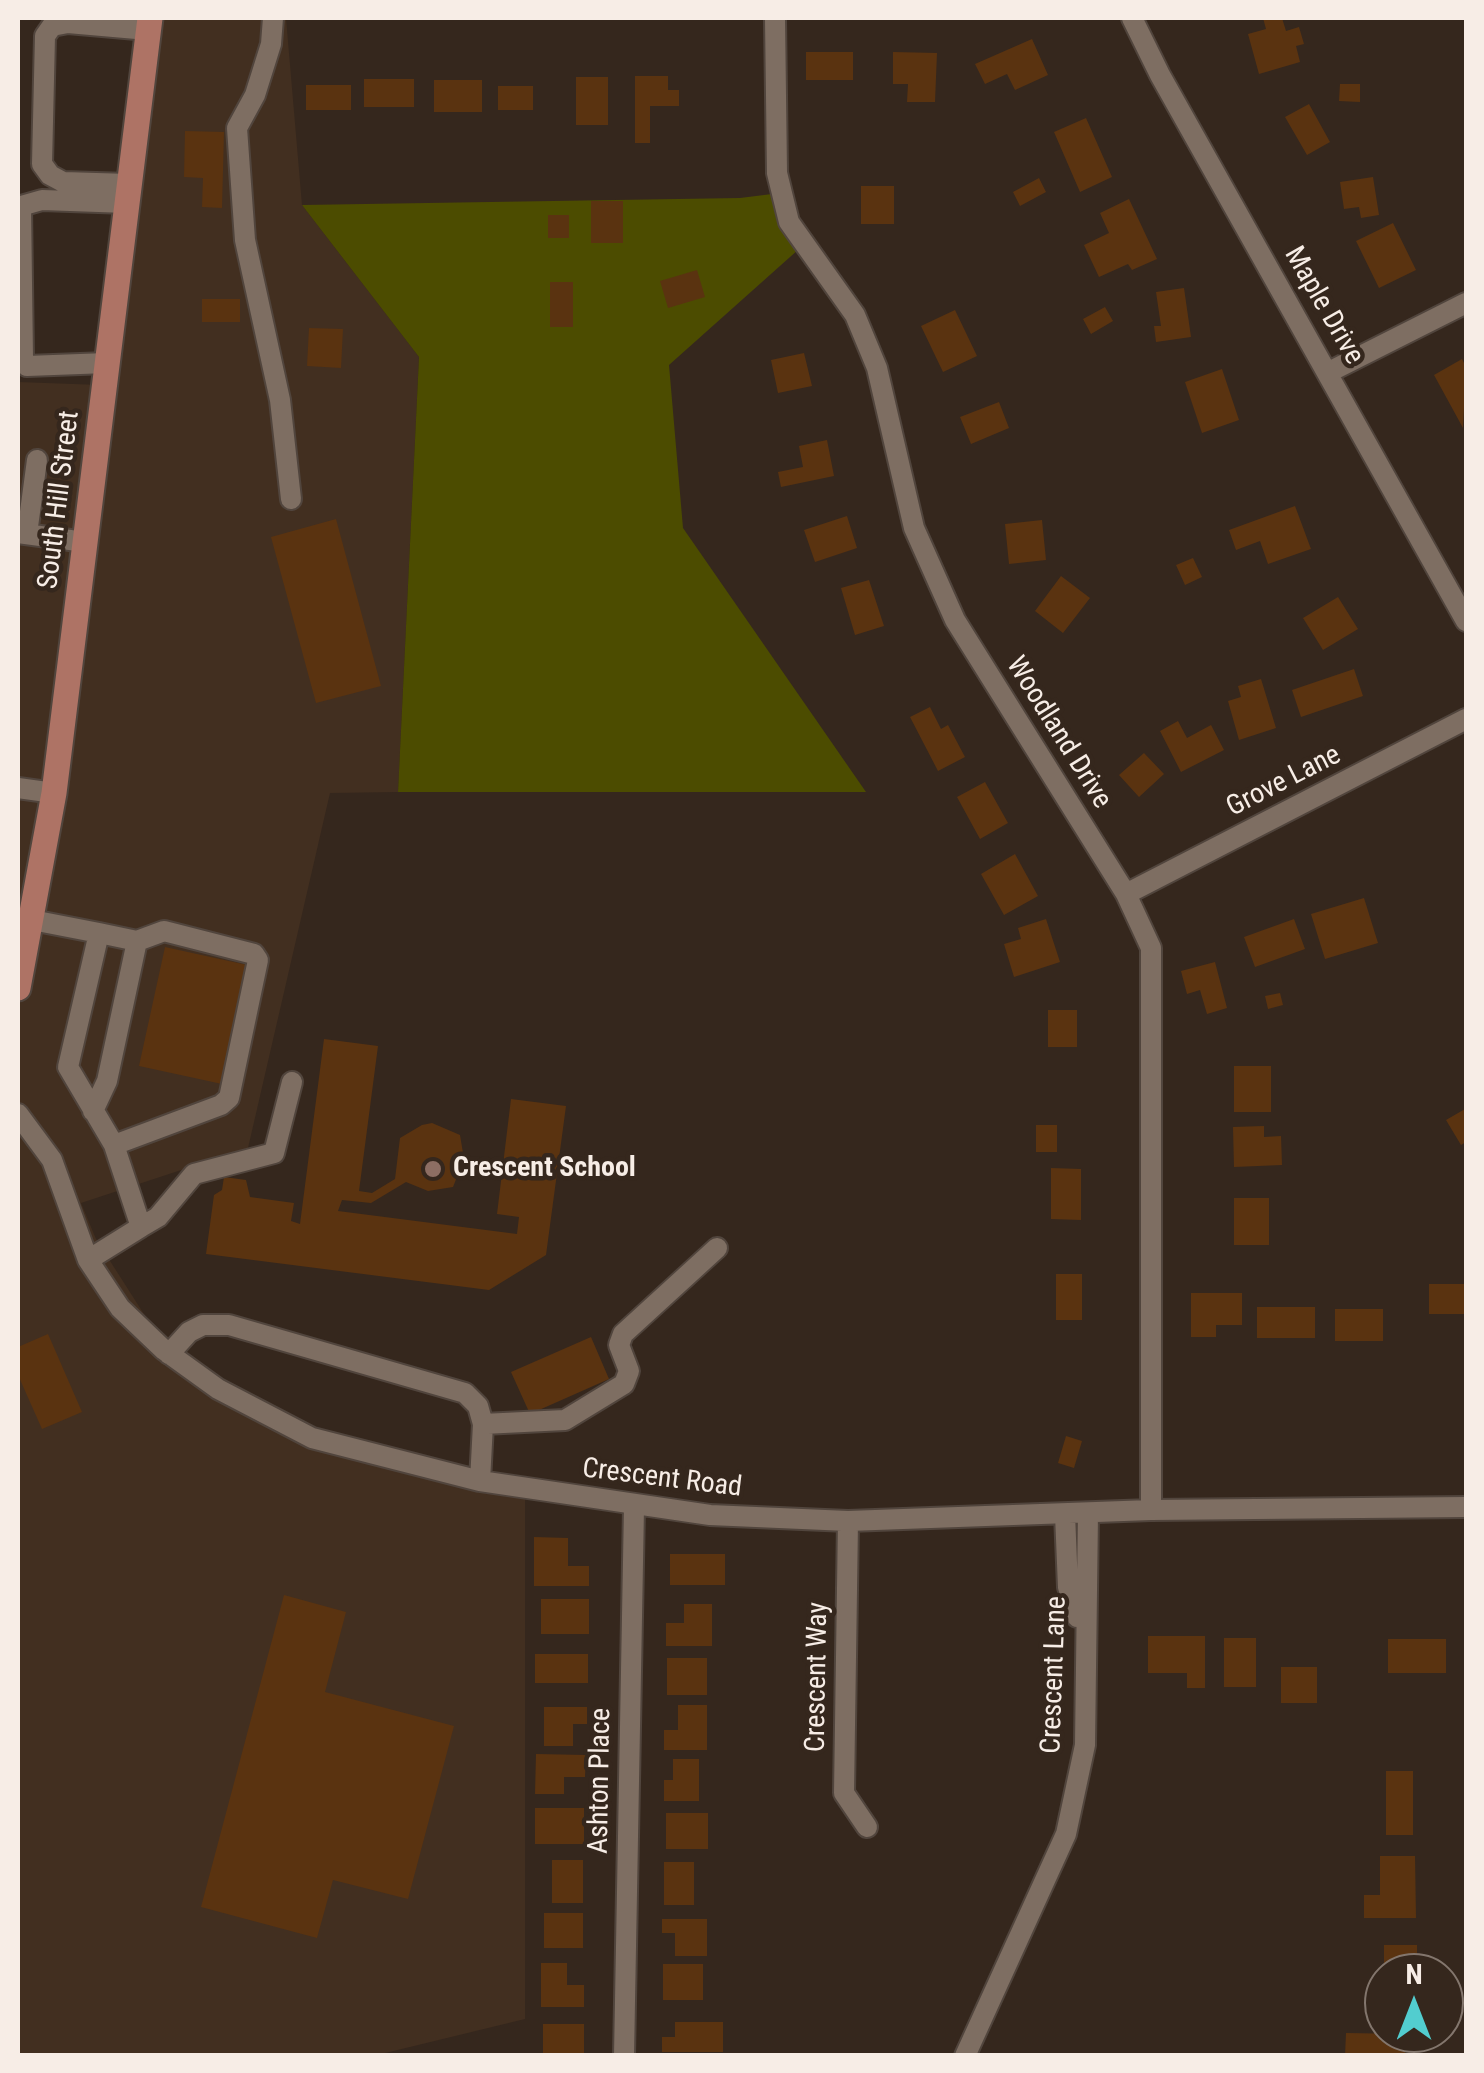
<!DOCTYPE html>
<html>
<head>
<meta charset="utf-8">
<style>
  body { margin:0 }
  #map { position:relative; width:1484px; height:2073px; overflow:hidden; background:#35271d; font-family:"Roboto Condensed",sans-serif }
  canvas { display:block }
  .frame { position:absolute; inset:0; border:20px solid #f7ede6; pointer-events:none }
  .north { position:absolute; left:1364px; top:1953px; width:100px; height:100px; box-sizing:border-box; background:#35271d; border:2px solid #83766d; border-radius:50%; rotate:0deg; font-size:28px; font-weight:700; line-height:40px; text-align:center; color:#f7ede6 }
  .north::after { content:''; display:block; margin:auto; width:35px; height:45px; background:#52cdcf; clip-path:polygon(50% 0,100% 100%,50% 72%,0 100%) }
</style>
</head>
<body>
<div id="map">
<canvas width="1484" height="2073"></canvas>
<div class="frame"></div>
<div class="north">N</div>
</div>
<script>
const context = document.querySelector('canvas').getContext('2d');
context.lineJoin = 'round';
function fillPath(path, color) {
  context.fillStyle = color;
  context.fill(path, 'evenodd');
}
function shape(rows) {
  const path = new Path2D();
  for (const r of rows) {
    path.moveTo(r[0], r[1]);
    for (let i = 2; i < r.length; i += 2) path.lineTo(r[i], r[i + 1]);
  }
  return path;
}
function strokePath(path, color, width, dash) {
  context.strokeStyle = color;
  context.lineWidth = width;
  context.lineCap = dash ? 'butt' : 'round';
  context.setLineDash(dash || []);
  context.stroke(path);
}
function label(font, color, halo, rows, align = 'center') {
  context.font = font + ' "Roboto Condensed",sans-serif';
  context.lineWidth = 9;
  context.setLineDash([]);
  context.textBaseline = 'middle';
  context.strokeStyle = halo;
  context.fillStyle = color;
  for (const [text, x, y, turn = 0] of rows) {
    context.save();
    context.translate(x, y);
    context.rotate((+turn || 0) * Math.PI / 180);
    context.textAlign = isNaN(turn) ? turn : align;
    if (halo) context.strokeText(text, 0, 0);
    context.fillText(text, 0, 0);
    context.restore();
  }
}
const built = shape([
  [161,18,286,18,302,205,419,357,398,792,330,793,248,1148,81,1203,96,1239,165,1347,326,1437,525,1493,525,2019,377,2055,18,2056,18,382,101,385]
]);
const green = shape([
  [772,194,799,249,669,365,683,528,866,792,398,792,419,357,302,205,740,198]
]);
const building = shape([
  [1263,18,1282,18,1286,31,1299,27,1304,44,1296,46,1300,62,1259,74,1248,34,1266,29],
  [1032,39,1048,75,1015,90,1007,74,985,84,975,64],
  [806,52,853,52,853,80,806,80],
  [893,52,937,53,935,102,907,102,908,84,893,84],
  [635,76,668,76,668,90,679,90,679,106,650,106,650,143,635,143],
  [576,77,608,77,608,125,576,125],
  [364,79,414,79,414,107,364,107],
  [434,80,482,80,482,112,434,112],
  [1340,84,1360,84,1360,102,1339,101],
  [306,85,351,85,351,110,306,110],
  [498,86,533,86,533,110,498,110],
  [1309,104,1330,142,1307,155,1285,117],
  [1086,118,1112,177,1080,192,1054,132],
  [185,131,224,132,222,208,202,207,203,178,184,177],
  [1373,177,1379,215,1361,218,1359,207,1344,209,1340,182],
  [1039,178,1046,192,1020,206,1013,192],
  [861,186,894,186,894,224,861,224],
  [1129,199,1157,259,1132,270,1128,264,1099,277,1084,245,1109,233,1100,213],
  [591,201,623,201,623,243,591,243],
  [548,215,569,215,569,238,548,238],
  [1393,223,1416,270,1379,288,1356,241],
  [697,270,705,297,668,308,660,281],
  [550,282,573,282,573,327,550,327],
  [1184,288,1191,337,1156,342,1154,326,1161,326,1156,292],
  [202,299,240,299,240,322,202,322],
  [1105,307,1113,321,1091,334,1083,319],
  [955,310,977,356,943,372,921,326],
  [309,328,343,329,341,368,307,366],
  [804,353,812,386,778,393,771,360],
  [1462,359,1466,367,1463,428,1434,375],
  [1222,369,1239,420,1202,433,1185,382],
  [999,402,1009,428,971,444,960,417],
  [827,440,834,476,781,487,778,472,803,467,799,446],
  [1295,506,1311,549,1268,564,1260,541,1236,550,1229,530],
  [847,516,857,548,815,562,804,530],
  [336,519,381,686,316,703,271,537],
  [1042,520,1046,560,1009,564,1005,524],
  [1193,558,1202,577,1185,585,1176,565],
  [1061,576,1090,598,1063,633,1035,611],
  [869,580,884,626,855,635,841,588],
  [1338,597,1358,629,1323,650,1303,618],
  [1354,669,1363,696,1301,717,1292,690],
  [1261,679,1276,728,1239,740,1228,701,1241,697,1238,686],
  [930,707,941,729,948,725,965,757,938,771,910,717],
  [1178,721,1187,738,1211,725,1224,750,1181,772,1160,731],
  [1144,753,1164,774,1139,797,1119,775],
  [985,782,1008,823,980,839,957,797],
  [1015,854,1038,896,1004,915,981,874],
  [1364,898,1378,943,1325,959,1311,914],
  [1046,919,1060,962,1014,977,1004,944,1021,939,1018,928],
  [1294,919,1305,949,1255,967,1244,937],
  [165,947,247,965,222,1084,139,1066],
  [1215,962,1227,1008,1207,1014,1200,990,1187,994,1181,971],
  [1280,993,1283,1005,1268,1009,1265,996],
  [1048,1010,1077,1010,1077,1047,1048,1047],
  [324,1039,378,1046,359,1191,372,1193,395,1179,400,1138,422,1125,432,1123,460,1135,464,1159,453,1187,428,1191,406,1182,371,1203,342,1200,338,1211,517,1234,519,1217,497,1214,511,1099,566,1106,546,1255,489,1290,206,1254,214,1195,222,1190,224,1177,246,1180,250,1197,294,1203,291,1221,300,1224],
  [1234,1066,1271,1066,1271,1112,1234,1112],
  [1465,1109,1466,1142,1461,1145,1446,1120],
  [1036,1125,1057,1125,1057,1152,1036,1152],
  [1264,1126,1264,1137,1281,1136,1282,1165,1234,1167,1233,1127],
  [1051,1168,1081,1169,1081,1220,1051,1219],
  [1234,1198,1269,1198,1269,1245,1234,1245],
  [1056,1274,1082,1274,1082,1320,1056,1320],
  [1429,1284,1466,1284,1466,1314,1429,1314],
  [1191,1293,1242,1293,1242,1325,1216,1325,1216,1337,1191,1337],
  [1257,1307,1315,1307,1315,1338,1257,1338],
  [1335,1309,1383,1309,1383,1341,1335,1341],
  [48,1334,82,1412,42,1429,18,1375,18,1347],
  [591,1337,609,1379,530,1414,511,1372],
  [1066,1436,1082,1441,1074,1468,1058,1463],
  [534,1537,568,1538,568,1566,589,1566,589,1586,534,1586],
  [670,1554,725,1554,725,1585,670,1585],
  [284,1595,346,1612,325,1692,454,1726,408,1899,333,1880,317,1938,201,1907],
  [541,1599,589,1599,589,1634,541,1634],
  [684,1604,712,1604,712,1646,666,1646,666,1623,684,1623],
  [1148,1636,1205,1636,1205,1688,1187,1688,1187,1673,1148,1673],
  [1224,1638,1256,1638,1256,1687,1224,1687],
  [1388,1639,1446,1639,1446,1673,1388,1673],
  [535,1654,588,1654,588,1683,535,1683],
  [667,1658,707,1658,707,1695,667,1695],
  [1281,1667,1317,1667,1317,1703,1281,1703],
  [678,1705,707,1705,707,1750,664,1750,664,1730,678,1730],
  [544,1707,587,1707,587,1724,573,1724,573,1746,544,1746],
  [536,1754,586,1755,585,1777,564,1777,564,1794,535,1794],
  [673,1759,699,1759,699,1801,664,1801,664,1780,673,1780],
  [1386,1771,1413,1771,1413,1835,1386,1835],
  [535,1808,584,1808,584,1844,535,1844],
  [666,1813,708,1813,708,1849,666,1849],
  [1380,1856,1415,1856,1416,1918,1364,1918,1364,1895,1380,1895],
  [552,1860,583,1860,583,1903,552,1903],
  [664,1862,694,1862,694,1905,664,1905],
  [544,1913,583,1913,583,1948,544,1948],
  [662,1919,707,1919,707,1956,675,1956,675,1933,662,1933],
  [1384,1945,1417,1945,1417,1973,1384,1973],
  [541,1963,567,1963,567,1985,584,1985,584,2007,541,2007],
  [663,1964,703,1964,703,2000,663,2000],
  [675,2022,723,2022,723,2052,662,2052,662,2037,675,2037],
  [543,2024,584,2024,584,2056,543,2056],
  [1346,2033,1405,2034,1405,2056,1345,2056]
]);
const minor = shape([
  [273,18,271,44,255,95,237,128,245,240,280,400,291,499],
  [775,18,777,173,789,222,855,315,877,368,914,528,955,620,1126,894,1151,948,1151,1510],
  [1132,18,1160,75,1466,621],
  [129,184,63,182,50,175,42,164,45,36,52,26,68,23,148,30],
  [107,363,27,366,23,359,21,206,42,200,127,203],
  [1329,372,1466,303],
  [18,533,85,542],
  [27,534,37,460],
  [18,788,54,793],
  [1126,894,1466,719],
  [32,920,99,933,137,941,164,931,254,954,258,960,229,1098,221,1105,114,1145,68,1067,99,933],
  [93,1111,107,1081,137,941],
  [18,1114,52,1160,88,1260,120,1308,164,1350,218,1389,312,1438,480,1481,710,1515,848,1521,1151,1510,1466,1507],
  [141,1227,158,1217,194,1174,274,1153,292,1082],
  [88,1260,141,1227,114,1145],
  [169,1354,189,1332,203,1325,229,1325,465,1393,478,1406,483,1424,480,1481],
  [483,1424,565,1420,624,1384,629,1371,619,1345,623,1334,717,1248],
  [1065,1514,1068,1587,1077,1617],
  [848,1521,844,1793,867,1827],
  [624,2056,634,1507],
  [965,2056,1066,1834,1085,1745,1088,1513]
]);
const major = shape([
  [18,988,54,793,150,18]
]);
const markers = [
  [433,1169,10,"#8d6e63"]
];
const streetNames = [
  ["Maple Drive",1323,306,60],
  ["South Hill Street",60,500,-83],
  ["Woodland Drive",1058,733,58],
  ["Grove Lane",1284,782,-27],
  ["Crescent Road",662,1479,7],
  ["Crescent Lane",1055,1675,-88],
  ["Crescent Way",818,1677,-89],
  ["Ashton Place",601,1781,-89]
];
const poiNames = [
  ["Crescent School",453,1169]
];
fillPath(built, '#422f20');
fillPath(green, '#4c4c00');
fillPath(building, '#5a3310');
strokePath(minor, '#51453d', 24);
strokePath(major, '#51453d', 29);
strokePath(minor, '#7e6e62', 20);
strokePath(major, '#ae7365', 25);
for (const [x, y, r, color] of markers) {
  const dot = new Path2D();
  dot.arc(x, y, r, 0, 2 * Math.PI);
  context.fillStyle = color;
  context.fill(dot);
  strokePath(dot, '#35271d', 4);
}
label('28px', '#f7ede6', '#35271d', streetNames);
label('bold 28px', '#f7ede6', '#35271d', poiNames, 'left');
</script>
</body>
</html>
